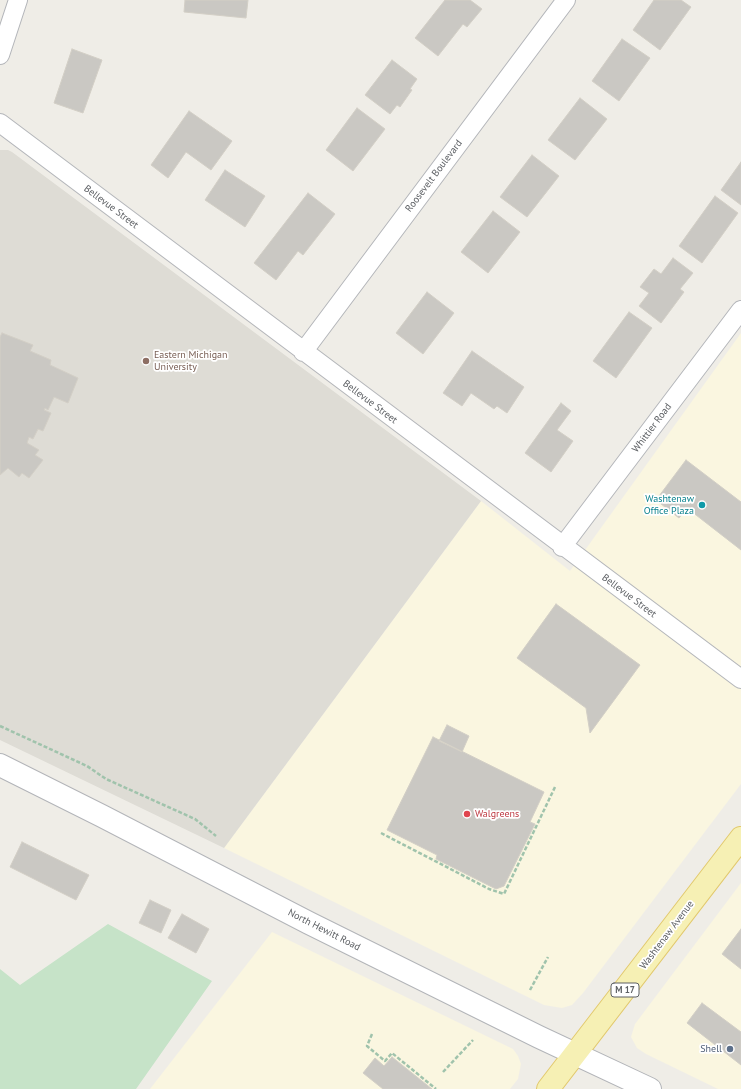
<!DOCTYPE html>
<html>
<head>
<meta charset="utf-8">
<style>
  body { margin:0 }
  canvas { display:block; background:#efede7 }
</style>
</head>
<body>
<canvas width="741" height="1089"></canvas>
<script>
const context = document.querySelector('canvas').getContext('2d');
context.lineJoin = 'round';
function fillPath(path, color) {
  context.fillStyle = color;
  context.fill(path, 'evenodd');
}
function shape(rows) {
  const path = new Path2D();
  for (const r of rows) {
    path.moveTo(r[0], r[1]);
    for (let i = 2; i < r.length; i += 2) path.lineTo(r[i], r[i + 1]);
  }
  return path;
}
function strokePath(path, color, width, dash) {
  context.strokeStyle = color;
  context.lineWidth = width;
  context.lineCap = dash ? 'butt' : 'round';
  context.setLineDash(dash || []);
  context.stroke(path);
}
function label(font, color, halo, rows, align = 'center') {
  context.font = font + ' "PT Sans",sans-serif';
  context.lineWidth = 3.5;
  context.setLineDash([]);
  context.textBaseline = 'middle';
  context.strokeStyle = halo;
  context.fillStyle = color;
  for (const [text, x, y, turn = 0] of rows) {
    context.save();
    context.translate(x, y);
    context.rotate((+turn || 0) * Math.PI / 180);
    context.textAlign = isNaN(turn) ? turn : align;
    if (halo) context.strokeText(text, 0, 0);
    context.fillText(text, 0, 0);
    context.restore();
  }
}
const commercial = shape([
  [741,333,741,784,583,993,572,1005,562,1008,544,1005,224,848,481,501,570,571],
  [741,883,741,1089,718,1089,646,1054,637,1048,631,1037,635,1024],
  [272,932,513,1049,518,1056,521,1064,518,1079,510,1089,150,1089]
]);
const education = shape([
  [0,150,8,150,12,152,481,501,224,848,0,740]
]);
const green = shape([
  [108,924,212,981,136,1089,0,1089,0,969,20,985]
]);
const building = shape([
  [185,0,248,0,246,18,184,12,185,0],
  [445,0,470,0,482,9,467,27,463,24,438,56,415,38,445,0],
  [654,0,681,0,691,7,660,50,633,30,654,0],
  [622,39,650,58,619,101,592,81,622,39],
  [72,49,102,60,83,113,54,103,72,49],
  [392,60,417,79,410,89,412,90,400,107,397,105,390,114,365,95,392,60],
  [580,98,607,119,575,160,548,140,580,98],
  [357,108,385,129,353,171,326,150,357,108],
  [189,111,232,141,211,170,186,152,168,178,151,165,189,111],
  [532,155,559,176,527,217,500,197,532,155],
  [741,162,741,205,721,190,741,162],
  [225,170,265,196,245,227,205,200,225,170],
  [308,193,335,214,303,255,298,251,276,280,254,263,308,193],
  [715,196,738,213,702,263,679,246,715,196],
  [493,211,520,232,488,273,461,252,493,211],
  [673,258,693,273,680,289,684,292,661,323,639,306,649,293,640,287,654,269,661,274,673,258],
  [427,292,454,313,423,354,396,333,427,292],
  [629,312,652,328,616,378,593,361,629,312],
  [2,333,33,345,30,351,51,360,50,365,78,378,68,403,54,397,48,410,45,408,44,410,51,413,43,431,38,429,33,439,29,437,27,443,39,450,35,455,43,460,29,478,22,473,19,477,8,468,0,475,0,337,2,333],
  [472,351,524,387,507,413,497,406,494,409,471,393,462,406,443,393,472,351],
  [561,403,571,411,557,430,573,441,551,472,525,453,561,403],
  [686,460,741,502,741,550,687,508,679,518,656,500,686,460],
  [556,604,640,665,590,733,586,708,517,658,556,604],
  [447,725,469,736,462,752,439,741,447,725],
  [433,737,544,792,530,822,535,824,504,886,496,889,436,859,437,855,387,830,433,737],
  [22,842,89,875,76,900,10,867,22,842],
  [150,900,171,910,161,933,139,923,150,900],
  [182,914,209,929,196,953,168,938,182,914],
  [741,929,741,969,722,954,741,929],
  [702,1003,741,1032,741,1065,687,1023,702,1003],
  [392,1057,432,1089,383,1089,363,1073,375,1058,384,1066,392,1057]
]);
const path = shape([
  [0,726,87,766,106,779,195,819,216,836],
  [381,833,489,889,504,894,555,787],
  [530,990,548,957],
  [372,1034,367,1046,385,1061,392,1053,436,1089],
  [443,1072,473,1040]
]);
const minor = shape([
  [0,55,18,0],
  [0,123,741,679],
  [303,352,566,0],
  [562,547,741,310]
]);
const secondary = shape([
  [0,765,102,816,309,923,539,1037,650,1089]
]);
const primary = shape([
  [548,1089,741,838]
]);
const markers = [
  [146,361,4,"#8d6e63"],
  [702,505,4,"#0f9aa8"],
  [467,814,4,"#e0444e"],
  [730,1049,4,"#5c6f8a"]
];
const shields = [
  [625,990,28]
];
const shieldNames = [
  ["M 17",625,990]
];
const streetNames = [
  ["Roosevelt Boulevard",434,176,-53],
  ["Bellevue Street",111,207,37],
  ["Bellevue Street",370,402,37],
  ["Whittier Road",652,428,-53],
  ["Bellevue Street",629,596,37],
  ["North Hewitt Road",324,930,27],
  ["Washtenaw Avenue",667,935,-53]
];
const educationNames = [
  ["Eastern Michigan",154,355],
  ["University",154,367]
];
const cultureNames = [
  ["Washtenaw",694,499],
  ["Office Plaza",694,511]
];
const healthNames = [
  ["Walgreens",475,814]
];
const serviceNames = [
  ["Shell",722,1049]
];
fillPath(commercial, '#faf6e0');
fillPath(education, '#dedcd5');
fillPath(green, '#c6e3c8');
fillPath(building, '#cac8c3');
strokePath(building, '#d3cfc6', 1);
strokePath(minor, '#b4b6ba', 20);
strokePath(secondary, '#b3b5b9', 24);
strokePath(primary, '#e2c96d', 24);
strokePath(path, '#a0c3ac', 2.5, [4, 2]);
strokePath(minor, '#fff', 18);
strokePath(secondary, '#fff', 22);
strokePath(primary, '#f6f0b4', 22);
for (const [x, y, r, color] of markers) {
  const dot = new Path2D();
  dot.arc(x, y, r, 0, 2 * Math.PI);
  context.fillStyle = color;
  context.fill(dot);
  strokePath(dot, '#fff', 1.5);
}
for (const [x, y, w] of shields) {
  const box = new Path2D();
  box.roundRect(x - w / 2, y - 7, w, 14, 3);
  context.fillStyle = '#fff';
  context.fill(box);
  strokePath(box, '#5e6165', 1);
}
label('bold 9px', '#5e6165', null, shieldNames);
label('10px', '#5e6165', '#fff', streetNames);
label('10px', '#785e54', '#fff', educationNames, 'left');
label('10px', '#0d838f', '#fff', cultureNames, 'right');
label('10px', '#be3a42', '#fff', healthNames, 'left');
label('10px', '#4e5e75', '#fff', serviceNames, 'right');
</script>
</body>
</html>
